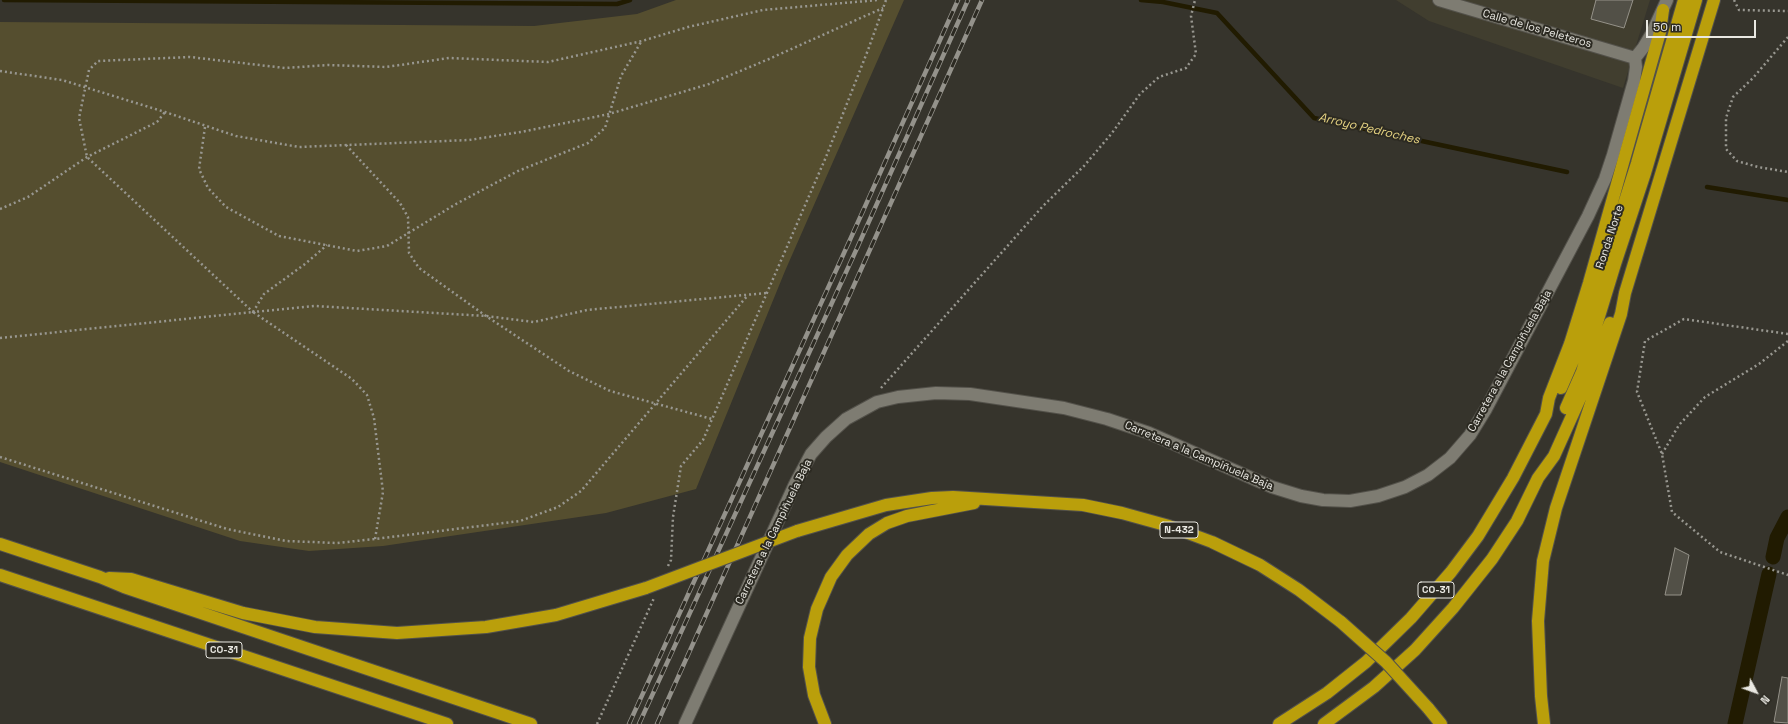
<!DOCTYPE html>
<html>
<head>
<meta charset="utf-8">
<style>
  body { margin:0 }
  #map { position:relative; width:1788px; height:724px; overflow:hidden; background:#36342c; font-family:"Space Grotesk",sans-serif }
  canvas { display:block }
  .north { position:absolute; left:1736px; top:672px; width:40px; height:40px; -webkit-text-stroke:3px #2c2a22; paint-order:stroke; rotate:131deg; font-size:11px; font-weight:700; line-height:16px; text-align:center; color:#e9e8e2 }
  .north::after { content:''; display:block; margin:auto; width:14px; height:18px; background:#e9e8e2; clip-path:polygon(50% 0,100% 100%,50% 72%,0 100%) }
  .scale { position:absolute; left:1646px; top:20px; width:110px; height:18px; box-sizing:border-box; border:2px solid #e9e8e2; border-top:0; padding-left:5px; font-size:12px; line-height:14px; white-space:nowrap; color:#e9e8e2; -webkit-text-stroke:3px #2c2a22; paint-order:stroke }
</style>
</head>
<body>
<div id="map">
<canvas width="1788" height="724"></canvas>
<div class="north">N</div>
<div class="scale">50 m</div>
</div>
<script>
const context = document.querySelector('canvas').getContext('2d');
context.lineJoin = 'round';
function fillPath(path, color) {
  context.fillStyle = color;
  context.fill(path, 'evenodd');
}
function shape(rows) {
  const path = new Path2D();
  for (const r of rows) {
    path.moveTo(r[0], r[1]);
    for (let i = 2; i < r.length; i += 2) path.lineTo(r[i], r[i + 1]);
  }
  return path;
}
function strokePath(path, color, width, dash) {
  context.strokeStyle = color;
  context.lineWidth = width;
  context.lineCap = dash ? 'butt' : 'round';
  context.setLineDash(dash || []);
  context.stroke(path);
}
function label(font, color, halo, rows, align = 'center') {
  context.font = font + ' "Space Grotesk",sans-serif';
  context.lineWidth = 4;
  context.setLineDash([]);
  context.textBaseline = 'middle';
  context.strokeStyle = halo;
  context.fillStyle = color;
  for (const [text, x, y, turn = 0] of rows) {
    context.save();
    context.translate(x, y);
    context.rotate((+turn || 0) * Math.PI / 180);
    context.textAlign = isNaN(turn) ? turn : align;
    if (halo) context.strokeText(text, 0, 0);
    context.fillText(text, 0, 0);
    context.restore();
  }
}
const built = shape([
  [1396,0,1650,0,1623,88,1429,21]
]);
const green = shape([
  [676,0,904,0,785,271,696,489,606,513,383,546,309,551,240,541,0,462,0,22,534,26,637,14]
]);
const stream = shape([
  [4,0,617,4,630,0],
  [1141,0,1163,2,1217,13,1314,118,1567,172],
  [1707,187,1788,200]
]);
const canal = shape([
  [1773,557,1777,538,1788,517],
  [1735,724,1769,574]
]);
const building = shape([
  [1596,0,1633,0,1624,28,1591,19,1596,0],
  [1675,548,1689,555,1681,595,1665,595,1675,548],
  [1782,677,1788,678,1788,723,1774,722,1782,677]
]);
const path = shape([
  [1734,0,1739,10,1788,11],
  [1788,37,1753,78,1733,97,1726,118,1726,149,1737,161,1758,167,1788,172],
  [0,71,62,80,165,112,236,136,299,147,469,140,521,132,609,114,709,84,769,59,883,8],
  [205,127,199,169,208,188,226,207,279,236,357,251,387,246,456,204,518,171,588,143,605,128,621,76,641,42],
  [346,145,400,203,408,217,409,253,419,268,486,316,569,371,610,391,712,419],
  [0,209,28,197,87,157,157,122,165,112],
  [766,293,587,310,534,322,486,316,315,306,253,312,87,157,79,118,89,70,98,61,190,57,285,68,328,65,386,67,449,58,548,62,642,41,688,27,763,10,878,0],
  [253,312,264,294,305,264,327,245],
  [1788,334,1684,319,1645,341,1637,392,1662,454,1672,512,1720,552,1788,575],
  [0,338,253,312,352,379,367,395,374,418,383,492,375,539],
  [881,388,1043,206,1084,166,1112,133,1140,94,1159,77,1186,68,1196,54,1191,16,1195,0],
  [1662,454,1679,425,1705,397,1759,364,1788,341],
  [0,457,227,529,286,541,337,543,375,539,520,521,558,507,581,491,748,295],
  [668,566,671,560,673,517,681,466,703,440,826,157,868,50,886,0],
  [597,724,654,598]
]);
const minor = shape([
  [1439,0,1635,58],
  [1635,58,1643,48,1652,33,1667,0],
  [685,724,795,484,811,454,826,437,846,419,877,402,898,397,936,393,970,394,1064,408,1107,419,1149,433,1272,487,1301,496,1323,500,1350,501,1378,496,1405,487,1428,475,1450,458,1470,435,1486,409,1588,216,1605,179,1613,155,1634,81,1636,67,1635,58]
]);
const highway = shape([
  [1561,388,1578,349,1637,163,1684,0],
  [1566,408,1582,372,1615,264,1645,173,1696,0],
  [797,531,886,505,932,498,953,497,1083,505,1122,513,1169,526,1212,542,1260,565,1299,590,1341,622],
  [0,544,100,577,124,587,531,724],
  [0,575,447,724],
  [109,578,131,579,243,613,315,627,397,633,486,627,556,615,646,588],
  [1428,708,1441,724],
  [825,724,814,695,809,667,810,638,817,609,831,577,847,555,869,534,887,523,907,516,974,503],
  [1279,724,1327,693,1366,662,1411,618,1451,572,1478,536,1513,478,1546,414,1549,398,1570,344,1589,283,1660,32,1663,10],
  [1324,724,1374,687,1415,650,1453,608,1492,559,1517,521,1538,478,1554,456,1585,387,1610,323],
  [1544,724,1541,696,1538,621,1543,561,1556,508,1621,314,1625,293,1714,0]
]);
const rail = shape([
  [629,724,849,242,958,0],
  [639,724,858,246,968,0],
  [657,724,982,0]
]);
const highwayBridge = shape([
  [646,588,797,531],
  [1341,622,1386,662,1428,708]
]);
const shields = [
  [1179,530,38],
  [1436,590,36],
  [224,650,36]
];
const shieldNames = [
  ["N-432",1179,530],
  ["CO-31",1436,590],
  ["CO-31",224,650]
];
const streetNames = [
  ["Calle de los Peleteros",1537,29,16],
  ["Ronda Norte",1610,237,-72],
  ["Carretera a la Campiñuela Baja",1510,361,-61],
  ["Carretera a la Campiñuela Baja",1199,456,23],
  ["Carretera a la Campiñuela Baja",774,532,-64]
];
const waterNames = [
  ["Arroyo Pedroches",1369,129,13]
];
fillPath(built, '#413e2f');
fillPath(green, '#554e2f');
strokePath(stream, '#211b01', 4.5);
strokePath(canal, '#211b01', 15);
fillPath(building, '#525047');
strokePath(building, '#959289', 1);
strokePath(minor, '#53514a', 14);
strokePath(highway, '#53514a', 14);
strokePath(path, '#989790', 2.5, [2, 3]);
strokePath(minor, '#7e7c72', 12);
strokePath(highway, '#ba9f0b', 12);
strokePath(rail, '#94928b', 4.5);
strokePath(rail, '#2c2a22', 3, [9]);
strokePath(highwayBridge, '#53514a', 14, []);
strokePath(highwayBridge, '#ba9f0b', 12);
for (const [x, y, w] of shields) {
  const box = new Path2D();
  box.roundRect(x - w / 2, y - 8, w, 16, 3);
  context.fillStyle = '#2c2a22';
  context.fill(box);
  strokePath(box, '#e9e8e2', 1);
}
label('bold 10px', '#e9e8e2', null, shieldNames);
label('11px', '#e9e8e2', '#2c2a22', streetNames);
label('italic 12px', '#e6d382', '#2c2a22', waterNames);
</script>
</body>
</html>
